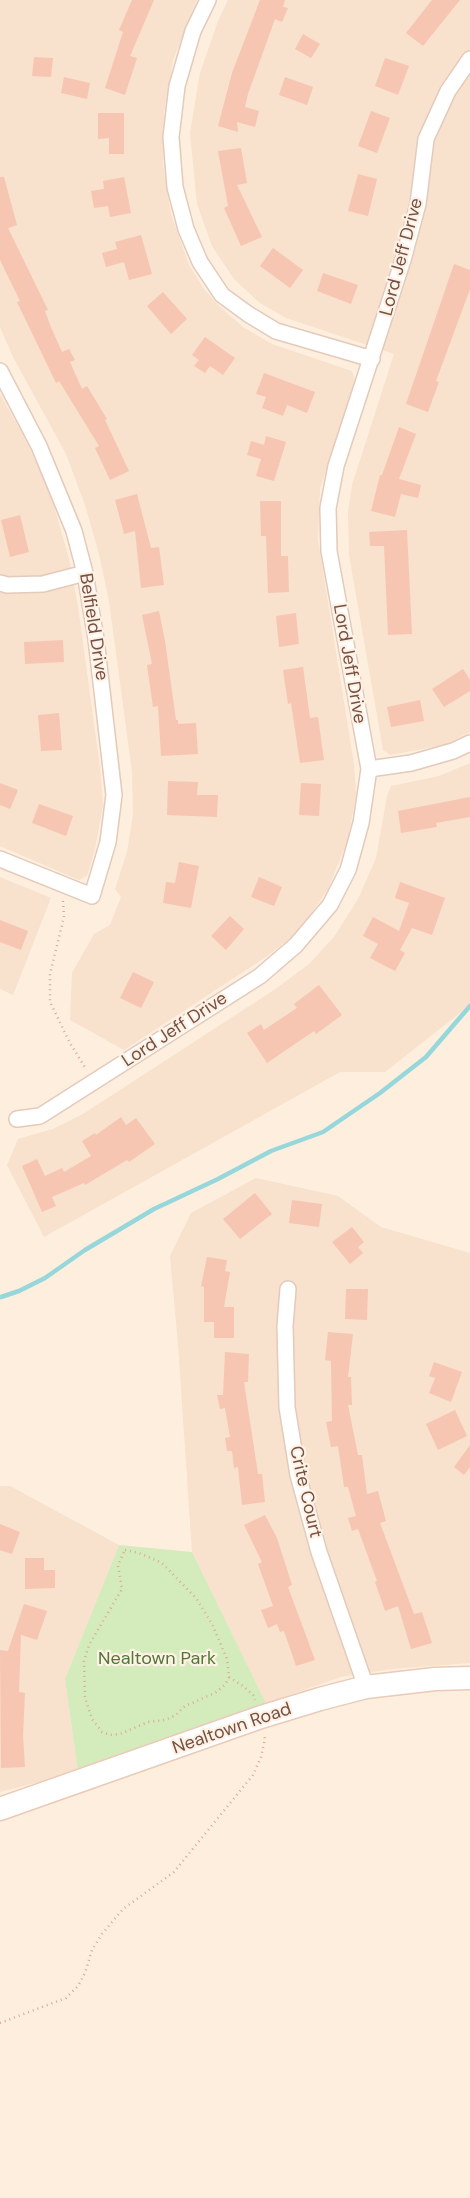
<!DOCTYPE html>
<html>
<head>
<meta charset="utf-8">
<style>
  body { margin:0 }
  canvas { display:block; background:#feeedd }
</style>
</head>
<body>
<canvas width="470" height="2198"></canvas>
<script>
const context = document.querySelector('canvas').getContext('2d');
context.lineJoin = 'round';
function fillPath(path, color) {
  context.fillStyle = color;
  context.fill(path, 'evenodd');
}
function shape(rows) {
  const path = new Path2D();
  for (const r of rows) {
    path.moveTo(r[0], r[1]);
    for (let i = 2; i < r.length; i += 2) path.lineTo(r[i], r[i + 1]);
  }
  return path;
}
function strokePath(path, color, width, dash) {
  context.strokeStyle = color;
  context.lineWidth = width;
  context.lineCap = dash ? 'butt' : 'round';
  context.setLineDash(dash || []);
  context.stroke(path);
}
function label(font, color, halo, rows, align = 'center') {
  context.font = font + ' "DM Sans",sans-serif';
  context.lineWidth = 4.5;
  context.setLineDash([]);
  context.textBaseline = 'middle';
  context.strokeStyle = halo;
  context.fillStyle = color;
  for (const [text, x, y, turn = 0] of rows) {
    context.save();
    context.translate(x, y);
    context.rotate((+turn || 0) * Math.PI / 180);
    context.textAlign = isNaN(turn) ? turn : align;
    if (halo) context.strokeText(text, 0, 0);
    context.fillText(text, 0, 0);
    context.restore();
  }
}
const residential = shape([
  [0,0,197,0,173,60,164,113,163,164,171,214,189,265,204,289,219,306,243,327,272,344,352,371,355,381,320,489,318,540,354,764,356,794,348,839,328,889,299,931,266,957,124,1050,70,1020,72,973,94,934,110,925,121,897,115,889,127,852,133,815,132,772,109,601,99,554,85,505,66,454,13,357,0,327],
  [228,0,470,0,470,732,444,745,390,755,383,750,349,555,348,512,352,485,394,354,286,318,260,303,234,279,212,246,197,204,190,133,200,73,218,21],
  [0,394,23,435,50,492,69,559,78,606,100,768,103,805,95,849,87,876,79,880,0,846],
  [470,763,470,1005,385,1072,340,1072,44,1237,7,1165,18,1139,53,1129,83,1114,274,990,309,964,334,937,358,899,376,858,387,796,391,786,439,776],
  [0,877,51,898,13,995,0,989],
  [256,1178,338,1196,381,1227,470,1253,470,1663,391,1669,341,1677,266,1703,192,1552,178,1344,170,1256,191,1213],
  [0,1486,10,1486,119,1545,65,1679,78,1772,0,1792]
]);
const green = shape([
  [119,1545,192,1552,266,1703,78,1772,65,1679]
]);
const stream = shape([
  [1,1297,19,1291,45,1278,85,1250,154,1209,218,1179,271,1151,323,1132,380,1093,426,1057,470,1006]
]);
const building = shape([
  [132,0,154,0,130,56,137,58,125,95,105,88,123,32,119,30],
  [260,0,285,0,283,7,288,8,282,22,275,19,248,94,245,107,259,111,255,127,237,122,238,132,218,126,232,73],
  [432,0,460,0,423,46,406,33],
  [303,34,320,44,311,58,295,49],
  [34,57,53,58,51,77,32,76],
  [385,58,409,66,398,95,375,86],
  [64,77,90,83,87,99,61,93],
  [285,77,313,87,307,105,279,95],
  [371,111,390,118,377,153,358,146],
  [98,113,124,113,124,154,109,154,109,138,98,139],
  [241,148,247,183,237,185,262,237,241,246,224,208,228,206,218,151],
  [358,174,377,179,368,216,348,211],
  [0,177,4,177,17,225,8,228,48,310,45,311,50,325,62,352,69,349,75,360,70,362,82,389,87,386,107,419,105,420,129,471,110,480,95,448,99,446,59,381,56,383,17,302,20,301,0,260],
  [124,177,131,213,110,217,108,206,94,208,91,191,104,189,103,181],
  [141,235,152,274,129,280,124,262,106,267,102,253,117,249,115,242],
  [273,248,303,270,290,288,260,266],
  [454,264,470,270,470,289,436,381,439,382,428,412,406,404],
  [323,273,358,285,351,304,317,291],
  [163,292,187,319,171,334,147,306],
  [205,337,235,358,223,375,210,366,205,373,194,366,199,360,192,355],
  [264,373,315,392,307,413,287,405,283,416,262,408,266,397,256,394],
  [399,427,416,434,399,479,421,485,418,498,401,494,395,517,371,511,380,475,382,475],
  [266,436,286,442,274,481,256,476,261,459,247,455,251,441,264,445],
  [137,494,151,548,159,547,164,585,141,588,135,531,124,534,115,500],
  [260,501,281,501,281,556,288,556,289,592,268,593,266,536,261,536],
  [20,515,29,552,10,557,1,520],
  [407,530,412,634,388,635,384,546,370,546,369,532],
  [159,611,165,641,176,720,178,720,178,724,196,723,198,754,161,756,158,706,153,707,147,665,152,664,142,615],
  [296,613,299,644,279,647,276,616],
  [63,640,64,662,25,664,24,642],
  [303,667,310,718,318,717,324,760,300,763,291,703,288,704,283,670],
  [463,669,470,680,470,691,444,707,432,689],
  [420,700,424,721,391,727,387,707],
  [59,713,62,750,41,751,38,715],
  [168,781,198,782,197,795,218,795,217,817,167,815],
  [0,783,18,790,10,809,0,805],
  [301,783,321,784,319,816,299,815],
  [470,797,470,817,436,823,437,827,401,833,398,811],
  [39,804,73,816,66,836,32,823],
  [179,862,199,866,191,908,163,903,166,882,175,883],
  [259,877,282,887,274,906,251,897],
  [400,882,445,898,432,935,412,928,400,950,405,953,395,971,370,958,378,944,363,936,373,917,399,931,409,903,395,898],
  [230,916,244,929,226,950,211,936],
  [0,920,28,931,21,950,0,942],
  [133,972,154,982,141,1008,120,998],
  [319,985,342,1015,316,1034,314,1031,267,1063,247,1033,261,1024,264,1030,297,1008,294,1004],
  [121,1117,126,1125,136,1118,155,1144,129,1162,127,1160,85,1185,84,1183,52,1197,56,1206,42,1212,22,1166,37,1159,45,1176,62,1168,64,1172,91,1156,82,1141,95,1133,96,1135],
  [255,1193,272,1214,240,1239,223,1219],
  [292,1200,322,1204,319,1227,289,1223],
  [352,1227,364,1242,358,1247,363,1253,350,1264,332,1242],
  [207,1257,227,1260,225,1271,230,1272,224,1307,234,1307,234,1338,214,1338,214,1322,204,1322,204,1287,201,1286],
  [346,1289,368,1289,367,1320,345,1319],
  [328,1332,353,1334,348,1377,351,1377,352,1405,348,1405,358,1455,362,1455,367,1494,378,1491,386,1521,380,1523,414,1614,422,1612,432,1643,411,1649,398,1606,385,1611,375,1582,377,1581,358,1529,352,1531,348,1518,356,1516,348,1487,344,1487,338,1446,331,1447,326,1422,332,1421,331,1361,325,1360],
  [225,1352,249,1354,248,1382,244,1382,258,1474,262,1474,265,1502,242,1505,238,1467,234,1468,232,1451,227,1451,225,1438,230,1437,225,1408,220,1409,217,1395,223,1395],
  [434,1362,462,1372,451,1402,429,1393,435,1378,429,1376],
  [455,1410,467,1436,438,1450,426,1424],
  [470,1445,470,1467,464,1475,454,1467],
  [265,1515,277,1538,292,1585,288,1587,315,1660,296,1666,284,1631,280,1632,277,1624,268,1628,261,1610,273,1606,258,1564,262,1562,244,1525],
  [0,1524,20,1532,12,1554,0,1550],
  [25,1558,44,1558,44,1570,55,1570,55,1588,25,1589],
  [24,1604,47,1611,37,1640,21,1635,19,1692,25,1693,23,1736,25,1767,1,1768,0,1650,8,1651]
]);
const path = shape([
  [63,901,64,917,50,974,50,1002,70,1043,86,1069],
  [125,1550,139,1553,162,1563,196,1598,212,1624,227,1659,229,1677,225,1685,215,1693,185,1706,176,1715,165,1720,148,1722,120,1734,110,1735,102,1732,92,1719,85,1698,84,1661,89,1645,122,1589,118,1565,125,1550],
  [229,1677,243,1686,253,1695,255,1700],
  [0,2023,66,1998,78,1986,85,1973,92,1950,102,1934,123,1909,174,1872,253,1775,261,1757,265,1739,264,1734]
]);
const street = shape([
  [208,0,193,31,177,86,171,137,175,187,186,229,200,262,222,295,248,314,276,331,372,359],
  [0,371,39,446,74,531,85,573,96,639,114,795,108,842,92,896,0,859],
  [0,583,7,585,43,584,85,573],
  [369,769,411,763,453,751,470,743],
  [17,1119,40,1116,260,976,296,945,330,905,348,870,361,823,369,769,329,551,328,508,336,466,403,260,418,204,426,139,448,91,470,59],
  [288,1289,285,1326,287,1407,298,1475,319,1552,366,1687]
]);
const secondary = shape([
  [0,1809,261,1717,320,1699,366,1687,435,1679,470,1678]
]);
const streetNames = [
  ["Lord Jeff Drive",402,257,-75],
  ["Belfield Drive",93,627,81],
  ["Lord Jeff Drive",349,664,80],
  ["Lord Jeff Drive",175,1030,-33],
  ["Crite Court",305,1492,77],
  ["Nealtown Road",232,1729,-19]
];
const parkNames = [
  ["Nealtown Park",157,1659]
];
fillPath(residential, '#f8e1cd');
fillPath(green, '#d4ecbb');
strokePath(stream, '#96d7db', 4.5);
fillPath(building, '#f6c6b2');
strokePath(street, '#e4cabb', 18);
strokePath(secondary, '#eacab8', 25);
strokePath(path, '#daa996', 2.5, [1, 4]);
strokePath(street, '#fff', 15);
strokePath(secondary, '#fff', 22);
label('18px', '#755044', '#fff2e5', streetNames);
label('18px', '#517639', '#fff2e5', parkNames);
</script>
</body>
</html>
